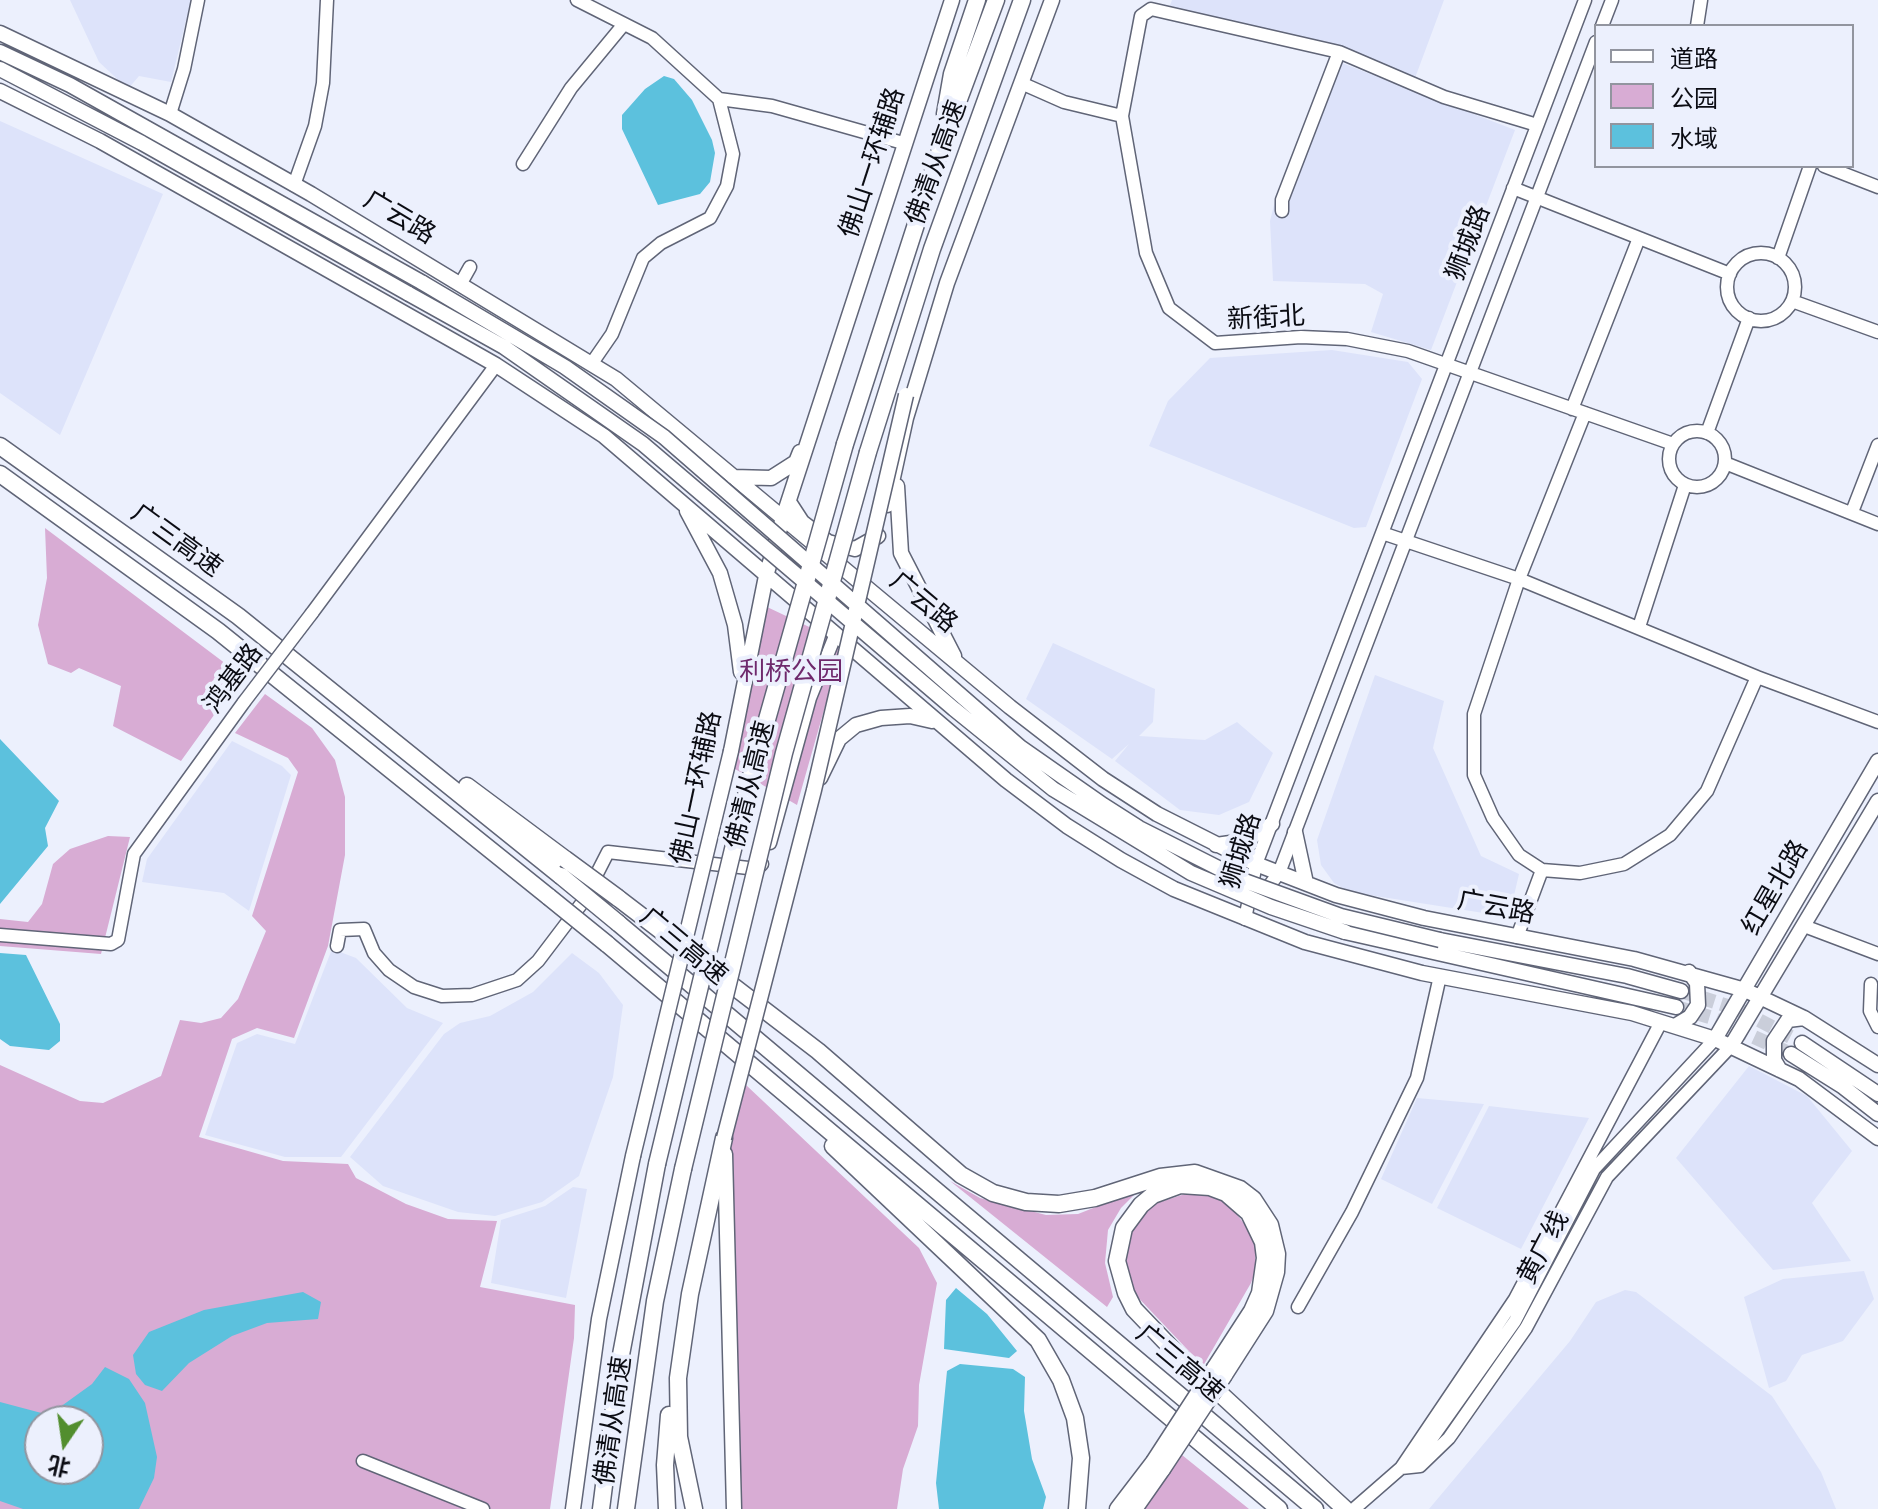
<!DOCTYPE html>
<html>
<head>
<meta charset="utf-8">
<style>
  body { margin:0 }
  #map { position:relative; width:1878px; height:1509px; overflow:hidden; background:#ecf0fd; font-family:"Space Grotesk","Noto Sans SC",sans-serif }
  canvas { display:block }
  .legend { position:absolute; left:1594px; top:24px; width:260px; height:144px; box-sizing:border-box; background:#ecf0fd; border:2px solid #92959f; margin:0; padding:10px 14px; list-style:none; font-size:24px; color:#0b0c13 }
  .legend li { display:flex; align-items:center; gap:16px; height:40px }
  .legend b { width:40px; border:2px solid #92959f }
  .north { position:absolute; left:24px; top:1405px; width:80px; height:80px; box-sizing:border-box; background:#ecf0fd; border:2px solid #92959f; border-radius:50%; rotate:193deg; font-size:22px; font-weight:700; line-height:32px; text-align:center; color:#0b0c13 }
  .north::after { content:''; display:block; margin:auto; width:28px; height:36px; background:#528e2e; clip-path:polygon(50% 0,100% 100%,50% 72%,0 100%) }
</style>
</head>
<body>
<div id="map">
<canvas width="1878" height="1509"></canvas>
<ul class="legend">
<li><b style="height:10px;background:#fff"></b>道路</li>
<li><b style="height:22px;background:#d8acd4"></b>公园</li>
<li><b style="height:22px;background:#5cc1dd"></b>水域</li>
</ul>
<div class="north">北</div>
</div>
<script>
const context = document.querySelector('canvas').getContext('2d');
context.lineJoin = 'round';
function fillPath(path, color) {
  context.fillStyle = color;
  context.fill(path, 'evenodd');
}
function shape(rows) {
  const path = new Path2D();
  for (const r of rows) {
    if (r.length === 3) {
      path.moveTo(r[0] + r[2], r[1]);
      path.arc(r[0], r[1], r[2], 0, 2 * Math.PI);
      continue;
    }
    path.moveTo(r[0], r[1]);
    for (let i = 2; i < r.length; i += 2) path.lineTo(r[i], r[i + 1]);
  }
  return path;
}
function strokePath(path, color, width, dash) {
  context.strokeStyle = color;
  context.lineWidth = width;
  context.lineCap = dash ? 'butt' : 'round';
  context.setLineDash(dash || []);
  context.stroke(path);
}
function label(font, color, halo, rows, align = 'center') {
  context.font = font + ' "Space Grotesk","Noto Sans SC",sans-serif';
  context.lineWidth = 8;
  context.setLineDash([]);
  context.textBaseline = 'middle';
  context.strokeStyle = halo;
  context.fillStyle = color;
  for (const [text, x, y, turn = 0] of rows) {
    context.save();
    context.translate(x, y);
    context.rotate((+turn || 0) * Math.PI / 180);
    context.textAlign = isNaN(turn) ? turn : align;
    if (halo) context.strokeText(text, 0, 0);
    context.fillText(text, 0, 0);
    context.restore();
  }
}
const built = shape([
  [70,0,191,0,171,82,139,76,128,89,99,62],
  [1172,0,1444,0,1415,78,1341,46,1169,8],
  [1329,58,1515,130,1431,350,1371,332,1383,294,1365,284,1273,281,1270,221,1276,197],
  [0,121,163,194,60,435,0,393],
  [1332,350,1408,362,1422,379,1366,527,1354,528,1149,446,1168,401,1210,358],
  [1053,643,1155,689,1153,722,1139,736,1205,740,1237,722,1273,753,1249,802,1219,815,1180,810,1115,761,1129,744,1112,759,1026,699],
  [1375,675,1444,701,1433,748,1481,856,1519,874,1509,917,1350,892,1334,883,1321,865,1317,840],
  [232,741,282,766,291,775,249,911,224,893,142,882,147,859],
  [332,949,356,958,407,1008,443,1023,341,1157,285,1157,205,1135,237,1043,257,1034,295,1044],
  [572,953,599,973,623,1005,613,1077,579,1176,542,1202,495,1216,458,1212,383,1186,350,1157,444,1034,460,1023,490,1016,533,992],
  [1749,1066,1807,1096,1852,1151,1812,1203,1851,1261,1773,1270,1676,1158],
  [1417,1098,1484,1104,1432,1204,1381,1179],
  [1489,1106,1589,1118,1521,1249,1437,1208],
  [573,1187,587,1189,566,1298,491,1283,501,1220,545,1206],
  [1864,1271,1874,1299,1843,1341,1802,1355,1786,1381,1769,1388,1744,1297,1783,1279],
  [1625,1290,1636,1292,1772,1396,1821,1472,1836,1509,1429,1509,1570,1341,1596,1302]
]);
const green = shape([
  [45,528,242,676,181,761,113,726,121,686,79,668,71,673,48,664,38,625,47,578],
  [765,606,843,643,797,805,723,762],
  [265,694,312,728,335,760,345,797,345,855,328,946,294,1038,257,1028,232,1039,199,1137,283,1161,348,1164,356,1178,406,1204,448,1219,497,1221,480,1287,575,1305,574,1338,550,1509,0,1509,0,1065,80,1101,103,1103,161,1076,180,1020,201,1023,221,1018,238,999,266,931,252,916,298,772,288,758,235,733],
  [40,1421,88,1421,88,1469,40,1469],
  [108,836,130,837,101,954,0,946,0,919,28,922,42,904,53,864,70,849],
  [746,1085,919,1248,937,1283,919,1385,918,1426,903,1469,897,1509,741,1509,730,1142],
  [950,1181,980,1198,1046,1215,1078,1214,1139,1190,1121,1208,1108,1230,1105,1263,1113,1297,1107,1307],
  [1191,1192,1210,1193,1231,1207,1253,1235,1255,1247,1256,1269,1251,1283,1203,1366,1131,1290,1125,1267,1127,1240,1148,1206],
  [1182,1455,1249,1509,1143,1509]
]);
const water = shape([
  [664,76,674,79,692,100,712,140,715,153,710,182,700,194,658,205,622,129,622,115,645,89],
  [0,739,59,801,45,828,48,846,0,904],
  [0,953,26,955,60,1024,60,1041,49,1050,10,1046,0,1039],
  [956,1288,987,1314,1017,1351,1009,1358,944,1349,946,1300],
  [303,1292,321,1302,318,1319,267,1323,232,1336,189,1363,162,1391,145,1385,136,1374,133,1355,149,1332,204,1310],
  [960,1364,1013,1369,1025,1377,1024,1411,1032,1459,1046,1497,1043,1509,939,1509,936,1483,947,1371],
  [105,1367,129,1379,145,1403,157,1457,154,1478,139,1509,23,1509,0,1501,0,1402,49,1415,92,1384],
  [40,1421,88,1421,88,1469,40,1469]
]);
const majorTunnel = shape([
  [1681,991,1740,1010,1802,1043],
  [1676,1007,1713,1018,1791,1054]
]);
const minor = shape([
  [577,0,652,38,719,99,772,106,903,143],
  [1602,26,1612,0],
  [1697,26,1701,0],
  [1021,83,1064,102,1122,116],
  [170,114,184,69,198,0],
  [1537,125,1444,97,1339,52,1151,9,1141,16,1122,116,1146,253,1169,308,1215,343,1301,337,1347,339,1408,351,1673,444],
  [523,164,571,88,624,24],
  [1824,166,1878,187],
  [294,185,315,126,323,83,327,0],
  [1513,188,1730,274],
  [1282,211,1282,200,1339,52],
  [1761,287,34],
  [1778,258,1810,166],
  [461,283,470,267],
  [1792,301,1878,332],
  [592,363,612,334,643,258,661,243,710,218,727,186,733,154,719,99],
  [1572,409,1639,238],
  [1585,413,1519,579,1474,714,1474,775,1493,818,1519,855,1542,870,1580,873,1624,864,1670,835,1707,791,1757,677],
  [1697,459,28],
  [1707,433,1749,318],
  [1725,463,1878,524],
  [1852,512,1878,445],
  [1385,534,1519,579,1757,677,1878,722],
  [312,613,496,365],
  [1639,627,1685,485],
  [770,843,810,698,835,636],
  [1263,894,1279,873,1596,42],
  [1245,919,1256,864,1585,0],
  [1804,926,1878,954],
  [0,935,111,944,118,940,134,854,244,702],
  [1517,937,1542,870],
  [337,946,340,930,364,929,374,953,389,970,414,987,442,996,472,995,517,980,538,961,582,903,608,852,757,869,762,864],
  [1871,984,1870,1011,1878,1027],
  [1715,1039,1594,1169,1515,1321,1420,1455,1401,1468,1420,1466,1449,1438,1526,1328,1607,1177,1731,1046],
  [1298,1307,1352,1212,1417,1078,1440,976],
  [363,1461,483,1509],
  [1354,1509,1401,1468,1515,1299,1661,1022]
]);
const major = shape([
  [0,33,170,114,311,194,616,379,1010,707,1103,779,1157,814,1256,864,1336,895,1424,918,1634,959,1745,990,1804,1018,1878,1065],
  [0,52,70,85,423,283],
  [0,69,142,143,409,294],
  [0,91,100,141,496,365,604,436,1006,780,1067,826,1121,860,1174,889,1305,942,1422,973,1632,1013,1715,1039,1799,1079,1878,1138],
  [733,477,771,478,796,462,800,452],
  [897,486,901,553,954,656],
  [789,502,802,522,828,542,855,549,878,536],
  [887,505,906,418,947,283,1052,0],
  [687,511,720,573,735,625,741,672],
  [731,751,766,576,783,518,952,0],
  [820,778,839,739,856,725,881,718,910,716,932,721],
  [1295,832,1306,883],
  [1216,845,1245,841,1272,824],
  [1345,932,1676,1007],
  [1440,940,1627,976,1681,991],
  [1675,1026,1690,1017,1698,1005,1697,983,1689,972],
  [1715,1039,1878,761],
  [1802,1043,1878,1094],
  [1731,1046,1878,801],
  [1791,1054,1842,1086,1878,1114],
  [1780,1070,1774,1060,1774,1041,1788,1020,1804,1018],
  [725,1154,734,1509],
  [573,1509,599,1319,633,1156]
]);
const highway = shape([
  [945,114,952,74,977,0],
  [845,444,940,150,996,0],
  [0,446,238,616,561,876],
  [868,452,932,249,1022,0],
  [0,474,218,631,549,897],
  [467,786,565,859],
  [618,898,818,1051,961,1175,993,1193,1026,1202,1059,1204,1095,1198,1160,1177,1195,1173,1240,1189,1253,1199,1270,1225,1277,1254,1276,1272,1265,1311,1224,1375],
  [618,923,1315,1509],
  [607,944,1279,1509],
  [833,1146,1038,1340,1061,1380,1075,1418,1081,1458,1077,1509],
  [1215,1368,1252,1311,1260,1293,1265,1258,1263,1242,1249,1213,1226,1193,1210,1187,1180,1185,1153,1195,1141,1205,1124,1228,1117,1261,1126,1293,1134,1309,1176,1353,1345,1509],
  [601,1509,620,1360,657,1164],
  [626,1509,655,1301,683,1169],
  [667,1509,665,1465,669,1415],
  [694,1509,679,1437,678,1378,690,1294,724,1138],
  [1118,1509,1154,1462],
  [1134,1509,1162,1469]
]);
const minorBridge = shape([
  [244,702,312,613]
]);
const majorBridge = shape([
  [423,283,565,367,664,437,1020,747,1103,805,1139,828,1242,880,1341,916,1440,940],
  [409,294,504,347,643,444,954,709,1053,789,1191,873,1271,907,1345,932],
  [724,1138,814,790,906,395],
  [633,1156,731,751]
]);
const highwayBridge = shape([
  [565,859,618,898],
  [561,876,618,923],
  [549,897,607,944],
  [657,1164,749,783,845,444],
  [683,1169,784,753,868,452],
  [1154,1462,1215,1368],
  [1162,1469,1224,1375]
]);
const streetNames = [
  ["佛山一环辅路",873,163,-72],
  ["佛清从高速",937,163,-70],
  ["广云路",399,218,31],
  ["狮城路",1469,243,-69],
  ["新街北",1266,319,-3],
  ["广三高速",176,541,36],
  ["广云路",923,603,40],
  ["鸿基路",234,679,-53],
  ["佛清从高速",751,785,-76],
  ["佛山一环辅路",697,788,-78],
  ["狮城路",1242,851,-73],
  ["红星北路",1776,888,-60],
  ["广云路",1496,908,11],
  ["广三高速",683,947,40],
  ["黄广线",1544,1248,-62],
  ["广三高速",1179,1364,40],
  ["佛清从高速",614,1421,-82]
];
const parkNames = [
  ["利桥公园",791,673]
];
fillPath(built, '#dde3fa');
fillPath(green, '#d8acd4');
fillPath(water, '#5cc1dd');
strokePath(majorTunnel, '#caceda', 14, [14, 7]);
strokePath(minor, '#606577', 15);
strokePath(major, '#606577', 17);
strokePath(highway, '#606577', 19);
strokePath(minor, '#fff', 12);
strokePath(major, '#fff', 14);
strokePath(highway, '#fff', 16);
strokePath(minorBridge, '#606577', 15, []);
strokePath(majorBridge, '#606577', 17, []);
strokePath(highwayBridge, '#606577', 19, []);
strokePath(minorBridge, '#fff', 12);
strokePath(majorBridge, '#fff', 14);
strokePath(highwayBridge, '#fff', 16);
label('26px', '#0b0c13', '#ecf0fd', streetNames);
label('26px', '#6f296c', '#ecf0fd', parkNames);
</script>
</body>
</html>
